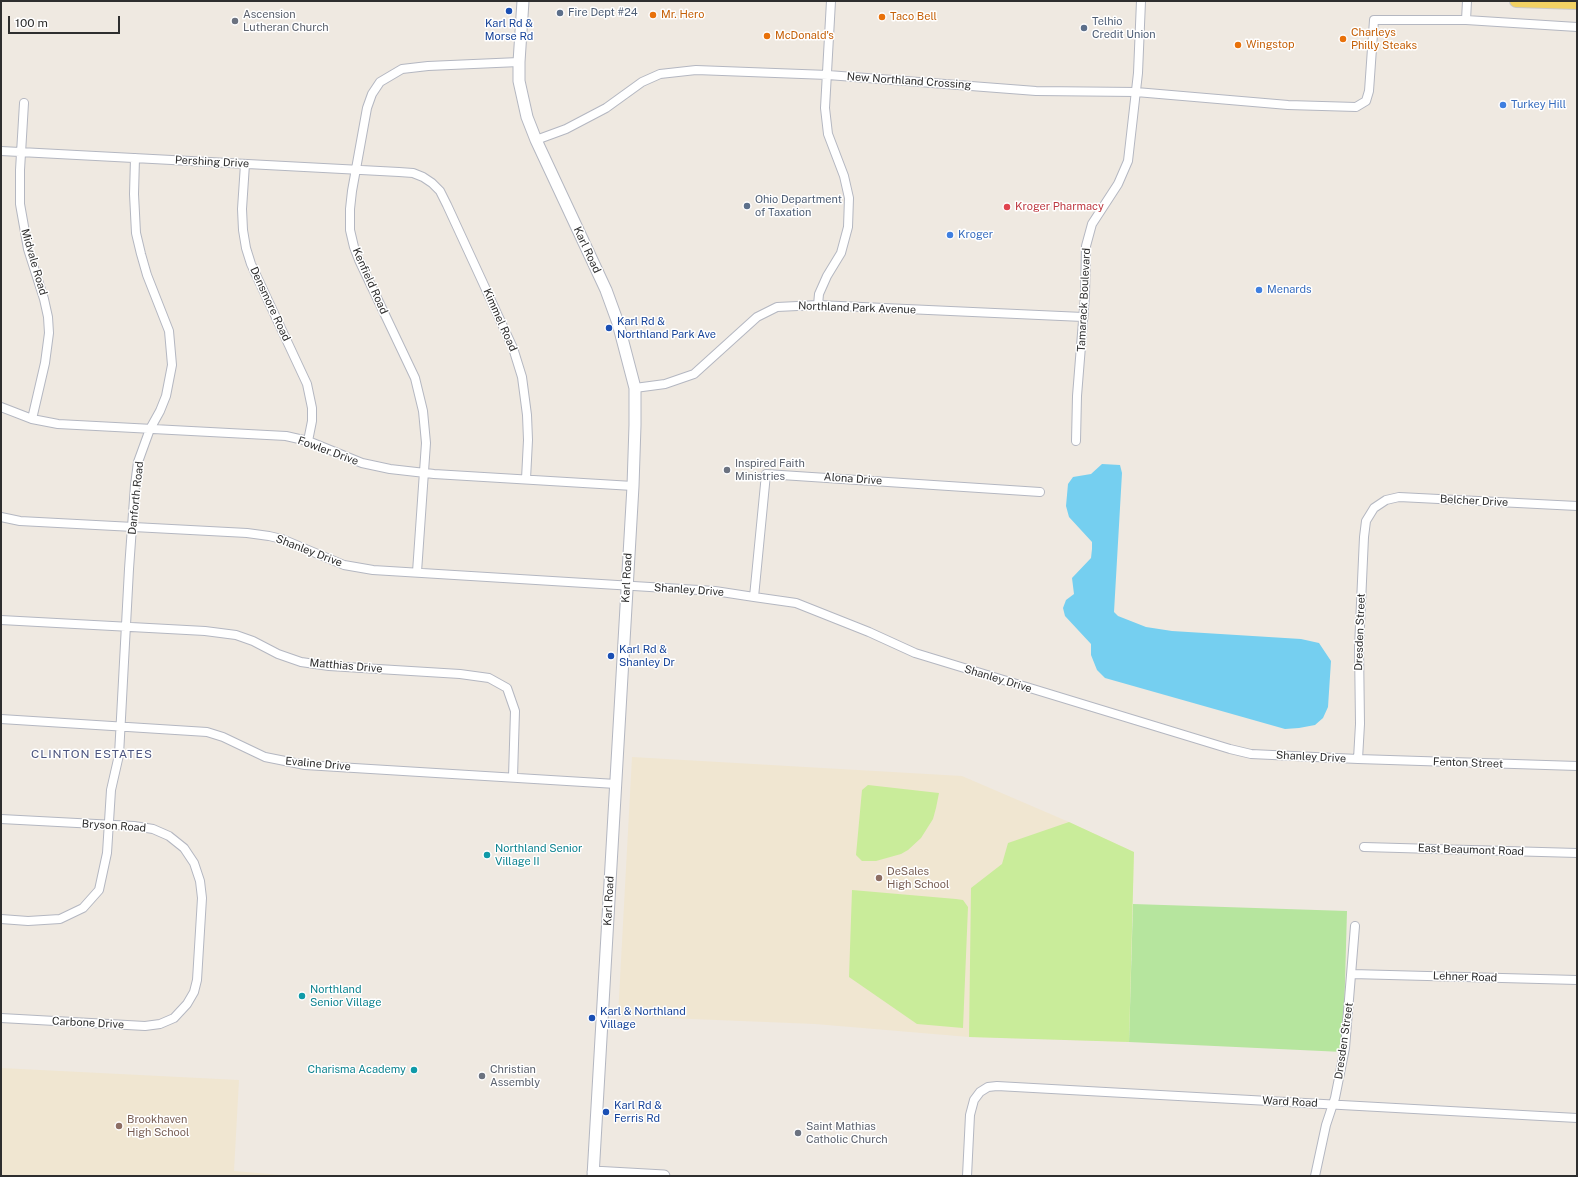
<!DOCTYPE html>
<html>
<head>
<meta charset="utf-8">
<style>
  body { margin:0 }
  #map { position:relative; width:1578px; height:1177px; overflow:hidden; background:#efe9e1; font-family:"Public Sans",sans-serif }
  canvas { display:block }
  .frame { position:absolute; inset:0; border:2px solid #2e2e2e; pointer-events:none }
  .scale { position:absolute; left:8px; top:16px; width:112px; height:18px; box-sizing:border-box; border:2px solid #2e2e2e; border-top:0; padding-left:5px; font-size:12px; line-height:14px; white-space:nowrap; color:#2e2e2e; -webkit-text-stroke:3px #fff; paint-order:stroke }
</style>
</head>
<body>
<div id="map">
<canvas width="1578" height="1177"></canvas>
<div class="frame"></div>
<div class="scale">100 m</div>
</div>
<script>
const context = document.querySelector('canvas').getContext('2d');
context.lineJoin = 'round';
function fillPath(path, color) {
  context.fillStyle = color;
  context.fill(path, 'evenodd');
}
function shape(rows) {
  const path = new Path2D();
  for (const r of rows) {
    path.moveTo(r[0], r[1]);
    for (let i = 2; i < r.length; i += 2) path.lineTo(r[i], r[i + 1]);
  }
  return path;
}
function strokePath(path, color, width, dash) {
  context.strokeStyle = color;
  context.lineWidth = width;
  context.lineCap = dash ? 'butt' : 'round';
  context.setLineDash(dash || []);
  context.stroke(path);
}
function label(font, color, halo, rows, align = 'center') {
  context.font = font + ' "Public Sans",sans-serif';
  context.lineWidth = 3;
  context.setLineDash([]);
  context.textBaseline = 'middle';
  context.strokeStyle = halo;
  context.fillStyle = color;
  for (const [text, x, y, turn = 0] of rows) {
    context.save();
    context.translate(x, y);
    context.rotate((+turn || 0) * Math.PI / 180);
    context.textAlign = isNaN(turn) ? turn : align;
    if (halo) context.strokeText(text, 0, 0);
    context.fillText(text, 0, 0);
    context.restore();
  }
}
const education = shape([
  [632,757,962,776,1069,822,1134,852,1129,1042,969,1037,815,1024,618,1016],
  [1,1068,239,1080,234,1171,293,1176,1,1176]
]);
const green = shape([
  [1133,904,1347,911,1343,1052,1129,1042]
]);
const pitch = shape([
  [868,785,939,793,936,808,933,819,921,838,908,850,901,854,876,861,862,861,856,855,862,790],
  [1069,822,1134,852,1129,1042,969,1037,971,888,1002,864,1008,843],
  [852,890,956,899,963,900,968,907,963,1028,917,1024,849,977]
]);
const water = shape([
  [1102,464,1120,465,1122,473,1114,612,1118,616,1146,627,1172,631,1301,639,1319,643,1331,661,1328,707,1323,718,1315,725,1299,728,1285,729,1105,678,1097,670,1091,655,1091,644,1065,616,1063,608,1066,600,1074,594,1072,578,1091,558,1092,549,1092,542,1069,517,1066,506,1068,484,1073,477,1091,474]
]);
const minor = shape([
  [1467,1,1466,20,1577,27],
  [24,103,20,170,20,204,28,249,44,299,48,317,49,333,45,363,32,419],
  [536,140,566,129,606,108,642,82,660,74,696,70,828,75,1036,91,1136,92,1288,105,1356,107,1366,101,1369,91,1374,20,1466,20],
  [1,151,399,172,413,173,423,177,432,183,440,191,447,205,513,348,522,377,527,415,528,440,526,479],
  [245,164,242,209,243,230,246,248,251,264,307,384,312,408,312,421,308,441],
  [818,305,819,294,827,276,841,253,848,227,849,198,844,176,828,134,825,108,831,1],
  [635,388,665,384,694,374,757,317,777,307,818,305,1083,317],
  [1,407,32,419,58,424,286,436,308,441,362,463,390,469,434,474,633,486],
  [1076,441,1077,396,1085,296,1086,246,1092,224,1118,184,1128,161,1138,73,1141,1],
  [1,517,20,521,247,533,269,536,282,539,344,565,373,570,715,591,754,597,796,603,869,632,915,653,1230,749,1251,754,1358,759,1577,766],
  [417,572,426,443,423,411,415,378,359,260,354,247,350,230,350,209,352,191,367,108,372,94,380,82,402,69,428,66,519,62],
  [754,597,766,474,1040,492],
  [1,620,205,631,236,635,253,641,278,654,301,662,329,666,460,674,489,678,507,688,515,711,513,777],
  [1,719,207,732,223,737,265,757,305,765,616,784],
  [1358,759,1360,724,1359,647,1364,537,1366,521,1374,508,1386,500,1399,497,1577,506],
  [1,819,134,826,153,829,169,836,184,848,194,863,200,881,202,898,197,980,194,992,187,1004,174,1018,160,1024,145,1026,1,1018],
  [1364,847,1577,853],
  [1,919,28,921,60,919,83,908,99,890,107,853,111,790,119,755,129,569,135,485,138,462,150,429,160,411,166,396,172,365,169,331,147,275,141,254,136,233,134,194,135,158],
  [1352,974,1577,980],
  [967,1176,970,1115,974,1100,980,1092,988,1087,997,1086,1577,1118],
  [1315,1176,1326,1125,1335,1098,1345,1048,1355,926]
]);
const secondary = shape([
  [523,1,519,62,519,81,527,117,536,140,606,290,618,323,635,388,635,425,633,486,593,1176],
  [593,1172,664,1176]
]);
const primary = shape([
  [1516,1,1577,3]
]);
const markers = [
  [509,11,4,"#1a4fb4"],
  [560,13,4,"#5c6f8a"],
  [653,15,4,"#e8710a"],
  [882,17,4,"#e8710a"],
  [235,21,4,"#6b7280"],
  [1084,28,4,"#5c6f8a"],
  [767,36,4,"#e8710a"],
  [1343,39,4,"#e8710a"],
  [1238,45,4,"#e8710a"],
  [1503,105,4,"#3f7fe0"],
  [747,206,4,"#5c6f8a"],
  [1007,207,4,"#e0444e"],
  [950,235,4,"#3f7fe0"],
  [1259,290,4,"#3f7fe0"],
  [609,328,4,"#1a4fb4"],
  [727,470,4,"#6b7280"],
  [611,656,4,"#1a4fb4"],
  [487,855,4,"#0f9aa8"],
  [879,878,4,"#8d6e63"],
  [302,996,4,"#0f9aa8"],
  [592,1018,4,"#1a4fb4"],
  [414,1070,4,"#0f9aa8"],
  [482,1076,4,"#6b7280"],
  [606,1112,4,"#1a4fb4"],
  [119,1126,4,"#8d6e63"],
  [798,1133,4,"#6b7280"]
];
const serviceNames = [
  ["Fire Dept #24",568,13],
  ["Telhio",1092,22],
  ["Credit Union",1092,35],
  ["Ohio Department",755,200],
  ["of Taxation",755,213]
];
const worshipNames = [
  ["Ascension",243,15],
  ["Lutheran Church",243,28],
  ["Inspired Faith",735,464],
  ["Ministries",735,477],
  ["Christian",490,1070],
  ["Assembly",490,1083],
  ["Saint Mathias",806,1127],
  ["Catholic Church",806,1140]
];
const foodNames = [
  ["Mr. Hero",661,15],
  ["Taco Bell",890,17],
  ["Charleys",1351,33],
  ["Philly Steaks",1351,46],
  ["McDonald's",775,36],
  ["Wingstop",1246,45]
];
const transitNames = [
  ["Karl Rd &",509,24,"center"],
  ["Morse Rd",509,37,"center"],
  ["Karl Rd &",617,322],
  ["Northland Park Ave",617,335],
  ["Karl Rd &",619,650],
  ["Shanley Dr",619,663],
  ["Karl & Northland",600,1012],
  ["Village",600,1025],
  ["Karl Rd &",614,1106],
  ["Ferris Rd",614,1119]
];
const streetNames = [
  ["New Northland Crossing",909,81,4],
  ["Pershing Drive",212,162,3],
  ["Karl Road",587,250,65],
  ["Midvale Road",34,262,74],
  ["Kenfield Road",370,281,66],
  ["Tamarack Boulevard",1084,300,-87],
  ["Densmore Road",270,304,65],
  ["Northland Park Avenue",857,308,2],
  ["Kimmel Road",500,320,66],
  ["Fowler Drive",328,451,20],
  ["Alona Drive",853,479,4],
  ["Danforth Road",136,498,-84],
  ["Belcher Drive",1474,501,3],
  ["Shanley Drive",309,551,21],
  ["Karl Road",627,578,-87],
  ["Shanley Drive",689,590,4],
  ["Dresden Street",1360,632,-88],
  ["Matthias Drive",346,666,5],
  ["Shanley Drive",998,679,17],
  ["Shanley Drive",1311,757,3],
  ["Fenton Street",1468,763,2],
  ["Evaline Drive",318,764,5],
  ["Bryson Road",114,826,4],
  ["East Beaumont Road",1471,850,2],
  ["Karl Road",609,901,-87],
  ["Lehner Road",1465,977,2],
  ["Carbone Drive",88,1023,3],
  ["Dresden Street",1344,1041,-82],
  ["Ward Road",1290,1102,3]
];
const shopNames = [
  ["Turkey Hill",1511,105],
  ["Kroger",958,235],
  ["Menards",1267,290]
];
const healthNames = [
  ["Kroger Pharmacy",1015,207]
];
const cultureNames = [
  ["Northland Senior",495,849],
  ["Village II",495,862],
  ["Northland",310,990],
  ["Senior Village",310,1003],
  ["Charisma Academy",406,1070,"right"]
];
const educationNames = [
  ["DeSales",887,872],
  ["High School",887,885],
  ["Brookhaven",127,1120],
  ["High School",127,1133]
];
const neighbourhoodNames = [
  ["CLINTON ESTATES",92,754]
];
fillPath(education, '#f0e6d1');
fillPath(green, '#b6e59e');
fillPath(pitch, '#c9ec9a');
fillPath(water, '#75cff0');
strokePath(minor, '#b4b7c1', 10);
strokePath(secondary, '#b4b7c1', 13);
strokePath(primary, '#c9c9c9', 14);
strokePath(minor, '#fff', 8);
strokePath(secondary, '#fff', 11);
strokePath(primary, '#f2d163', 12);
for (const [x, y, r, color] of markers) {
  const dot = new Path2D();
  dot.arc(x, y, r, 0, 2 * Math.PI);
  context.fillStyle = color;
  context.fill(dot);
  strokePath(dot, '#fff', 1.5);
}
label('11px', '#4e5e75', '#fff', serviceNames, 'left');
label('11px', '#5b616d', '#fff', worshipNames, 'left');
label('11px', '#c56008', '#fff', foodNames, 'left');
label('11px', '#164399', '#fff', transitNames, 'left');
label('11px', '#2e2e2e', '#fff', streetNames);
label('11px', '#366cbe', '#fff', shopNames, 'left');
label('11px', '#be3a42', '#fff', healthNames, 'left');
label('11px', '#0d838f', '#fff', cultureNames, 'left');
label('11px', '#785e54', '#fff', educationNames, 'left');
context.letterSpacing = '1px';
label('12px', '#4d5680', '#fff', neighbourhoodNames);
context.letterSpacing = '0px';
</script>
</body>
</html>
